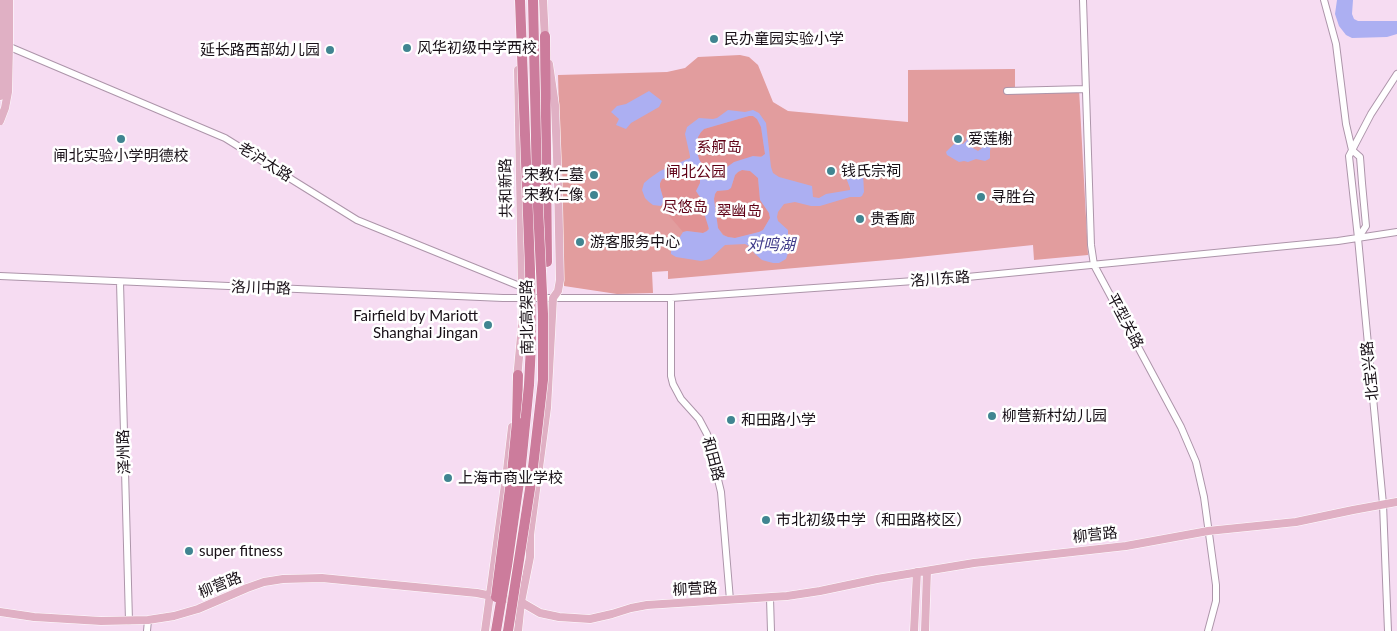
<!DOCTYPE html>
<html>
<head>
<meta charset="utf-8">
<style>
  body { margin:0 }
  canvas { display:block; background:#f6dcf2 }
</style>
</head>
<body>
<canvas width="1397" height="631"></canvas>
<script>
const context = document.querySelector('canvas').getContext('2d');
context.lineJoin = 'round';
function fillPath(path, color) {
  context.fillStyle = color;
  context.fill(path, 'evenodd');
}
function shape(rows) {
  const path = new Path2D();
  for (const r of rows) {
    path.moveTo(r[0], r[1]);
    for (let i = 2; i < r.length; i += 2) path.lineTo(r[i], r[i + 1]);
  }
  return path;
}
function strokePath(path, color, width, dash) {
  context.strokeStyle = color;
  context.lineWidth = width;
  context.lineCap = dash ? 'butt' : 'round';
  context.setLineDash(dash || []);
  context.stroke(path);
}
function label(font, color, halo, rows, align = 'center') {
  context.font = font + ' Lato,"Noto Sans SC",sans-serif';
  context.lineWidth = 5;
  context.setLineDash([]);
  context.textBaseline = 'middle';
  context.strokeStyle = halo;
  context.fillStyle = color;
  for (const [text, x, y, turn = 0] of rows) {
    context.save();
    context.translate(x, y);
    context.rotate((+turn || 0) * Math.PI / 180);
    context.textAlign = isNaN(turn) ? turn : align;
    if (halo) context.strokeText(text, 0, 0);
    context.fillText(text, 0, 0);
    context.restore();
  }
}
const green = shape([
  [740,55,749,57,758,65,773,102,788,111,908,122,908,70,1015,69,1015,88,1079,88,1088,255,1034,260,1033,245,899,259,668,279,668,271,652,272,653,293,617,294,564,286,558,75,667,72,685,68,698,57]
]);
const forest = shape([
  [749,116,753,116,757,119,761,127,765,154,763,156,756,156,727,167,724,175,719,177,714,176,703,166,699,159,697,152,698,137,701,132,704,129],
  [742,170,750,171,758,178,760,200,769,213,770,218,763,230,759,232,735,238,728,237,724,235,718,228,714,199,715,194,717,191,728,190,732,185,735,175,738,172],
  [691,172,697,174,700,177,700,184,696,191,704,204,705,216,709,226,707,231,703,233,687,231,683,232,661,206,664,201,660,187,660,184,662,179]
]);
const water = shape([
  [1337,0,1353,0,1352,14,1354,19,1358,21,1397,21,1397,34,1387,37,1352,38,1346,35,1339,26,1335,14],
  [649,91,662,101,659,107,631,123,626,129,616,125,619,119,611,112,617,106,626,104],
  [728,110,745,112,753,110,759,113,766,123,771,167,773,173,779,177,812,186,813,197,819,198,826,194,850,190,850,188,845,175,848,169,852,167,860,168,863,173,864,192,862,196,860,197,850,197,820,206,811,206,795,202,784,204,778,212,777,217,778,221,788,230,788,253,786,259,779,263,773,263,762,260,754,253,751,247,745,244,725,245,710,259,706,260,701,261,676,257,671,254,671,251,683,232,687,231,703,233,707,231,709,229,705,216,704,203,696,191,700,183,700,177,697,174,691,172,662,179,660,183,660,187,664,201,661,206,653,205,649,202,645,198,642,190,644,183,650,178,660,171,690,158,690,156,685,134,687,127,699,118,713,119,717,118],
  [749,116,753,116,757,119,761,127,765,154,761,157,753,156,734,162,727,167,724,175,719,177,714,176,703,166,699,159,697,152,698,137,701,132,704,129],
  [742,170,750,171,758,178,760,200,769,213,770,218,763,230,759,232,735,238,728,237,723,235,718,228,714,199,715,194,717,191,728,190,731,188,735,175,738,172],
  [989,132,994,134,998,142,996,145,991,146,990,151,990,158,989,159,985,161,976,159,968,162,964,161,959,162,947,155,946,152,954,144,957,142,963,144,967,140,966,138,968,136,973,138,970,144,971,147,978,151,982,148,988,140]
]);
const minor = shape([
  [1083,0,1091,245,1094,265,1181,427,1196,462,1204,497,1216,585,1216,601,1208,631],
  [1324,0,1336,44,1346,124,1352,150,1360,157,1362,183,1366,226,1358,238,1383,504,1388,631],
  [5,45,225,138,357,220,522,287],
  [1007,91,1086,89],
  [1358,238,1349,156,1371,114,1397,74],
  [0,276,503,298,671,298,957,278,1338,241,1397,232],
  [120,282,129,621],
  [671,298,671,376,673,384,681,399,699,419,707,434,709,442,721,492,730,600],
  [770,598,771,631],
  [147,631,148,620]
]);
const major = shape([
  [543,0,545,40],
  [0,96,4,70,4,0],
  [0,121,5,108,8,92,9,47,9,0],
  [517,379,522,325,522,287,518,70],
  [0,612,34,617,101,621,148,620,174,616,198,609,247,588,264,582,283,579,322,578,477,593,521,602,540,613,559,617,590,619,612,614,631,608,647,605,787,596,820,591,877,579,974,563,1126,546,1208,531,1296,522,1353,510,1397,502],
  [485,631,507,470,512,427],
  [518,631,521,602,530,557,530,535,547,408,553,298,558,291,560,280,558,183,555,105,549,64],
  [914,631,917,572],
  [925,631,927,571]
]);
const highway = shape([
  [545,36,547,262],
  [517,422,518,375]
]);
const highwayBridge = shape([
  [496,597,512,473,517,422],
  [496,631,507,566,520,475,529,385,531,345,530,269,520,0],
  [508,631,532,476,543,380,543,314,537,185,533,0]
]);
const markers = [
  [714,39,5,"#408591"],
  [407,48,5,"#408591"],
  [330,50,5,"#408591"],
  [121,139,5,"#408591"],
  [958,139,5,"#408591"],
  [831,171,5,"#408591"],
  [594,175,5,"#408591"],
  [594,195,5,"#408591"],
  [981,197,5,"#408591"],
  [860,219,5,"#408591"],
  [580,242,5,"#408591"],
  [488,325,5,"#408591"],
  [992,416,5,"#408591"],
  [731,420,5,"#408591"],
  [448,478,5,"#408591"],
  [766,520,5,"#408591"],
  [189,551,5,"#408591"]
];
const poiNames = [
  ["民办童园实验小学",724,39],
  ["风华初级中学西校",417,48],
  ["延长路西部幼儿园",320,50,"right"],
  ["爱莲榭",968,139],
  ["闸北实验小学明德校",121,156,"center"],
  ["钱氏宗祠",841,171],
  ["宋教仁墓",584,175,"right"],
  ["宋教仁像",584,195,"right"],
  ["寻胜台",991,197],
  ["贵香廊",870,219],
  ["游客服务中心",590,242],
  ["Fairfield by Mariott",478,316,"right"],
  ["Shanghai Jingan",478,333,"right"],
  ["柳营新村幼儿园",1002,416],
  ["和田路小学",741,420],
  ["上海市商业学校",458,478],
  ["市北初级中学（和田路校区）",776,520],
  ["super fitness",199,551]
];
const parkNames = [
  ["系舸岛",719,147],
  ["闸北公园",696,172],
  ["尽悠岛",685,207],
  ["翠幽岛",739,211]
];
const streetNames = [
  ["老沪太路",265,162,32],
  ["共和新路",506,188,-91],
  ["洛川东路",940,279,-4],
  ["洛川中路",261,288,2],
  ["南北高架路",527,317,-91],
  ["平型关路",1125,321,62],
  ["北宝兴路",1370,371,-96],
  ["泽州路",124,452,-92],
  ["和田路",713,459,75],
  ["柳营路",1095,535,-6],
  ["柳营路",220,585,-22],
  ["柳营路",695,589,-3]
];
const waterNames = [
  ["对鸣湖",771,245]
];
fillPath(green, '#e29d9e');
fillPath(forest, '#e19294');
fillPath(water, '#acaff2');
strokePath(minor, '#ad95aa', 8);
strokePath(major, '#fff', 9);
strokePath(highway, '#fff', 11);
strokePath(minor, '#fff', 6);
strokePath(major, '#e0b0c4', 8);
strokePath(highway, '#cc7c9c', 10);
strokePath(highwayBridge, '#fff', 11, []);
strokePath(highwayBridge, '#cc7c9c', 10);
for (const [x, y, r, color] of markers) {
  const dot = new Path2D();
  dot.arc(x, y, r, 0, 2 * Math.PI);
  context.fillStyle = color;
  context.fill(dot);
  strokePath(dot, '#fff', 2);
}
label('15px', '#181017', '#fff', poiNames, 'left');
label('15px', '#5f0015', '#fff', parkNames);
label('15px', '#181017', '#fff', streetNames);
label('italic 16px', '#413c8a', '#fff', waterNames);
</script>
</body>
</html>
